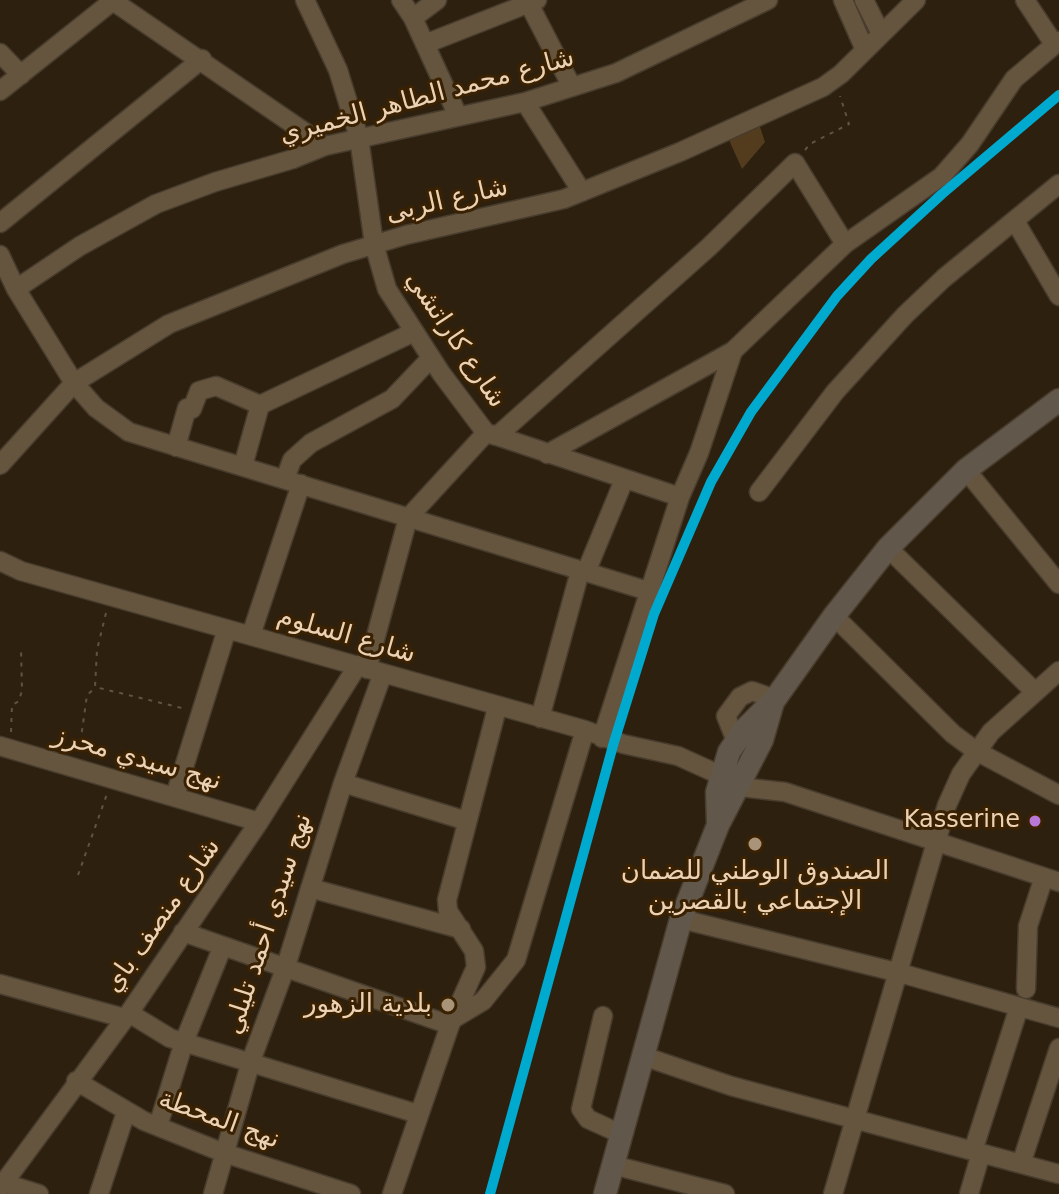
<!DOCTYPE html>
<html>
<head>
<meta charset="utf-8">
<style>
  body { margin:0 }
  canvas { display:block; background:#2d200e }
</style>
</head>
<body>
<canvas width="1059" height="1194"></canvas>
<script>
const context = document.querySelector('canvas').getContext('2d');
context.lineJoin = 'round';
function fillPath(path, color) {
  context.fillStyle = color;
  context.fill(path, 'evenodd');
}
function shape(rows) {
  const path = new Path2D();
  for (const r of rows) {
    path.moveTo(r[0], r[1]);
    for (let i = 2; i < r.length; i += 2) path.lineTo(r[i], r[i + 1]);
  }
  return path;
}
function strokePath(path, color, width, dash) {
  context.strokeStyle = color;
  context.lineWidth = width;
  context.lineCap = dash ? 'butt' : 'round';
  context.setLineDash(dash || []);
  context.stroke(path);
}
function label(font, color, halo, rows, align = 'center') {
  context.font = font + ' "DejaVu Sans","Noto Sans Arabic",sans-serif';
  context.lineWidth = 6;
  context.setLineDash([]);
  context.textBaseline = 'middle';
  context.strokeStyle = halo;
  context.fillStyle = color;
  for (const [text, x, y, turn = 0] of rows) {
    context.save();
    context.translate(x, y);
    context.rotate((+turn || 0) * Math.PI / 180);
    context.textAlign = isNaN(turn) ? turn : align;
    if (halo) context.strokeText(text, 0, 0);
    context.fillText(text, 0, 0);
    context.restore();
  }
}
const green = shape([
  [759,124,765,142,742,169,729,140]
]);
const path = shape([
  [805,150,810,144,849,124,840,96],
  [106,613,97,650,95,687,186,709],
  [11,732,12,705,19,701,22,690,21,648],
  [79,752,87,695,95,688],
  [78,875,107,794]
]);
const minor = shape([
  [305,0,338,70,359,138,374,244,387,289,441,373,486,433],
  [401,0,413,18,458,116],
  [527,0,572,87],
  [843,0,865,50],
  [864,0,881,34],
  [1025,0,1054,44],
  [113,1,325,146],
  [413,18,437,0],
  [425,44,537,0],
  [0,53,21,75],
  [0,91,114,0],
  [525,102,582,192],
  [1015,221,1059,296],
  [0,223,202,59],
  [845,244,942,176,970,144,1014,79,1059,41],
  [0,255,16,289,74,383,96,408,129,432,648,591],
  [16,289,80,246,156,204,215,182,293,159,325,146,525,102,616,73,768,0],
  [497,436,680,497,699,453,733,351],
  [176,447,187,408,192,409,199,391,216,386,260,405],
  [0,465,74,383,169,324,343,254,406,235,564,199,680,152,823,87,841,74,916,0],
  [243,466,260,405,414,332],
  [966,470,1059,584],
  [285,479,292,460,311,443,392,399,431,358],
  [759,492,835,392,905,315,944,278,1059,184],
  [888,548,1034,691],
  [0,561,21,571,585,730,623,744,678,756,720,775],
  [586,572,624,480],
  [834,616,953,734,976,751,1059,795],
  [251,635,301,484],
  [367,669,408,518,486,433,497,436,709,247,795,163,845,244,733,351,547,454],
  [540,718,580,571],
  [602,738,680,497],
  [736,741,726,716,740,697,752,691,775,699],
  [0,746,259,822],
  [343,783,467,821],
  [740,787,785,792,1059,882],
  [175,796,227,629],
  [310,888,461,929],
  [681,919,900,973,1059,1018],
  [183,932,450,1025],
  [0,984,124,1018],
  [1026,989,1028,926,1044,877],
  [129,1013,170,1038,418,1114],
  [603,1016,581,1109,588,1119,621,1134],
  [453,1019,483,1001,516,960,585,730],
  [643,1056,731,1086,1059,1174],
  [76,1081,144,1121,224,1153,351,1194],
  [158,1126,184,1042,222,948],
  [973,1151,1019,1007],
  [1021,1164,1059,1048],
  [613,1165,725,1194],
  [4,1183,39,1194],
  [0,1188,129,1013,259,822,358,665],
  [99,1194,126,1112],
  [213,1194,251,1061,285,969,343,783,383,673],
  [392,1194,450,1025,476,967,474,951,448,911,447,900,497,708],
  [833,1194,947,805,961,774,991,732,1059,671],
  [969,1194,981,1153]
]);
const major = shape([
  [718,825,717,792,729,752,744,730,775,699,834,616,888,548,966,470,1059,400],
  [605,1194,681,919,718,825,762,740,773,702]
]);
const rail1 = shape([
  [490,1194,614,742,654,614,711,482,751,412,837,296,871,259,942,194,1059,95]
]);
const markers = [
  [1035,821,7,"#ba77d6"],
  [755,844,8,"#a9947a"],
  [448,1005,8,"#a9947a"]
];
const busNames = [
  ["Kasserine",1020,821]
];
const streetNames = [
  ["شارع محمد الطاهر الخميري",427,97,-15],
  ["شارع الربى",447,201,-13],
  ["شارع كاراتشي",455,340,56],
  ["شارع السلوم",346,636,16],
  ["نهج سيدي محرز",137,759,16],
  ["شارع منصف باي",163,916,-55],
  ["نهج سيدي أحمد تليلي",269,924,-72],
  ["نهج المحطة",219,1120,20]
];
const poiNames = [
  ["الصندوق الوطني للضمان",755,872],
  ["الإجتماعي بالقصرين",755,902],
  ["بلدية الزهور",432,1005,"right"]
];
fillPath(green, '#533b1e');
strokePath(minor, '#473c2d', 21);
strokePath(major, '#473c2d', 25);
strokePath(path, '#605341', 2, [4, 6]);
strokePath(minor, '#65553e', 18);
strokePath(major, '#61574a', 22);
strokePath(rail1, '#00a9ce', 10);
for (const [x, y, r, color] of markers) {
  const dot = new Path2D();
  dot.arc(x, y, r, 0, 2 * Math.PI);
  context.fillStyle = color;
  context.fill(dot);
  strokePath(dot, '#3a2101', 3);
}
label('24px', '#ecd2b4', '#3a2101', busNames, 'right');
label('26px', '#ecd2b4', '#3a2101', streetNames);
label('26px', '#ecd2b4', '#3a2101', poiNames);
</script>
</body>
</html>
